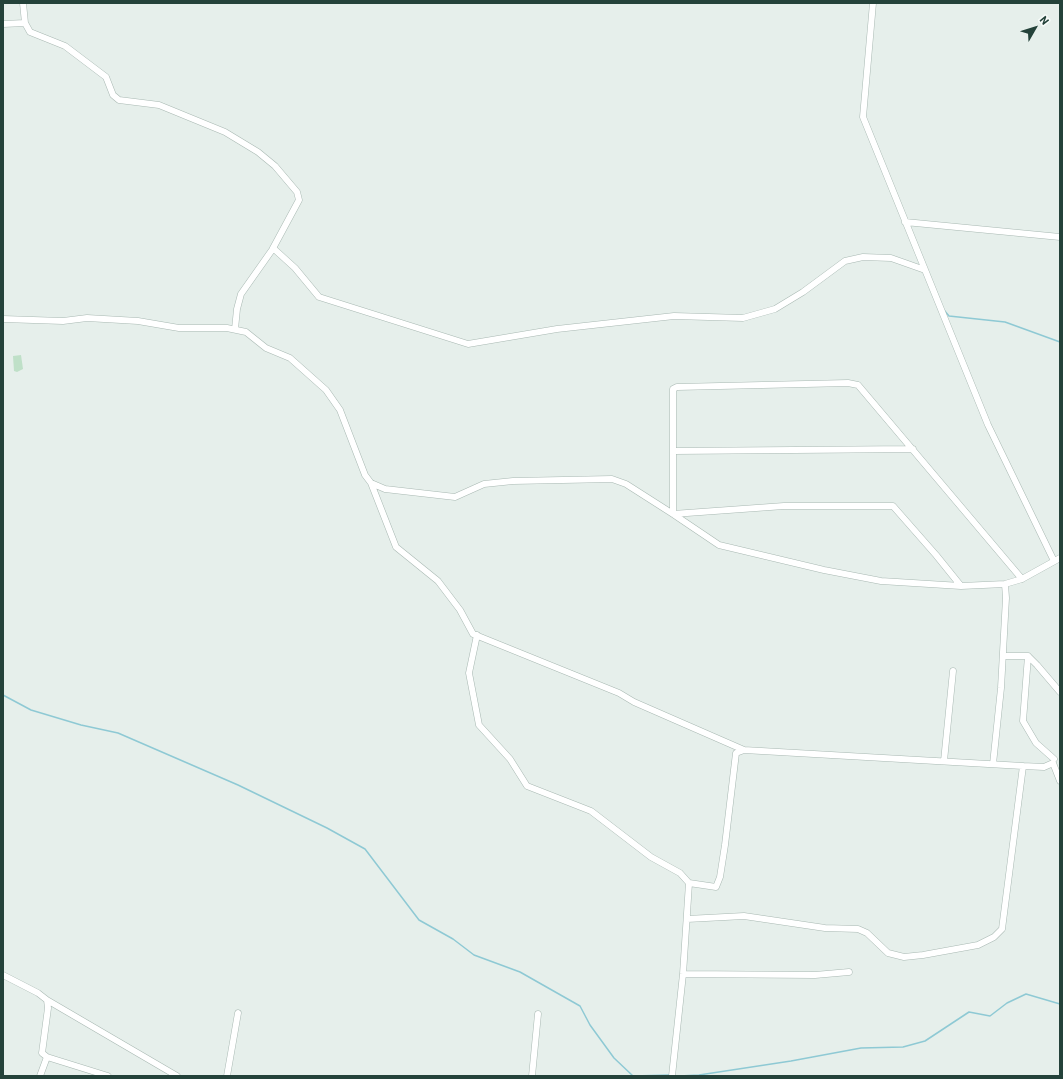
<!DOCTYPE html>
<html>
<head>
<meta charset="utf-8">
<style>
  body { margin:0 }
  #map { position:relative; width:1063px; height:1079px; overflow:hidden; background:#e6efeb; font-family:Barlow,sans-serif }
  canvas { display:block }
  .frame { position:absolute; inset:0; border:4px solid #24423a; pointer-events:none }
  .north { position:absolute; left:1015px; top:8px; width:40px; height:40px; -webkit-text-stroke:3px #f7fbf9; paint-order:stroke; rotate:51deg; font-size:11px; font-weight:700; line-height:16px; text-align:center; color:#24423a }
  .north::after { content:''; display:block; margin:auto; width:14px; height:18px; background:#24423a; clip-path:polygon(50% 0,100% 100%,50% 72%,0 100%) }
</style>
</head>
<body>
<div id="map">
<canvas width="1063" height="1079"></canvas>
<div class="frame"></div>
<div class="north">N</div>
</div>
<script>
const context = document.querySelector('canvas').getContext('2d');
context.lineJoin = 'round';
function fillPath(path, color) {
  context.fillStyle = color;
  context.fill(path, 'evenodd');
}
function shape(rows) {
  const path = new Path2D();
  for (const r of rows) {
    path.moveTo(r[0], r[1]);
    for (let i = 2; i < r.length; i += 2) path.lineTo(r[i], r[i + 1]);
  }
  return path;
}
function strokePath(path, color, width, dash) {
  context.strokeStyle = color;
  context.lineWidth = width;
  context.lineCap = dash ? 'butt' : 'round';
  context.setLineDash(dash || []);
  context.stroke(path);
}
const green = shape([
  [21,355,23,369,17,372,14,371,13,356]
]);
const stream = shape([
  [944,310,949,316,1005,322,1060,342],
  [3,695,31,710,81,725,118,733,238,785,327,828,365,849,419,920,453,939,474,955,520,972,580,1006,590,1025,614,1058,633,1076,670,1075],
  [679,1076,699,1075,791,1061,861,1048,903,1047,925,1041,969,1012,990,1016,1007,1003,1026,994,1060,1004]
]);
const minor = shape([
  [23,3,25,23,30,32,65,46,106,77,113,95,119,100,159,105,225,132,258,152,275,166,297,192,299,200,272,250,241,294,237,309,235,329],
  [873,3,863,117,988,425,1054,561],
  [3,24,25,23],
  [905,222,1060,237],
  [273,248,295,268,319,297,468,344,557,329,674,316,743,318,775,309,803,292,845,261,863,257,891,258,925,270],
  [3,319,63,321,87,318,138,321,179,328,227,328,246,332,266,348,290,358,326,390,340,410,365,475,371,483,385,489,455,497,484,484,513,481,612,479,626,484,673,514,719,545,824,570,881,581,961,586,1005,584,1022,579,1060,558],
  [674,451,913,449],
  [371,483,396,547,438,581,460,610,473,634,619,693,634,702,744,750,1023,766,1044,767,1053,763,1060,781],
  [961,586,936,555,893,506,784,506,673,514,673,389,677,387,848,383,858,385,1022,579],
  [477,635,469,673,479,725,510,759,527,786,591,811,651,857,680,873,689,883,716,887,720,877,725,845,736,753,744,750],
  [1003,656,1028,656,1037,665,1060,692],
  [1028,656,1023,721,1036,743,1054,759],
  [944,761,953,671],
  [993,764,1001,688,1006,598,1005,584],
  [687,919,744,916,825,928,858,929,867,933,888,953,904,957,923,955,978,945,994,937,1002,929,1023,766],
  [683,974,815,975,849,972],
  [3,975,38,993,47,1000,48,1008,42,1053,47,1057,108,1076],
  [47,1000,177,1076],
  [40,1076,47,1057],
  [227,1076,238,1013],
  [532,1076,538,1014],
  [672,1076,683,974,689,883]
]);
fillPath(green, '#bfe0c8');
strokePath(stream, '#8ec9d4', 1.5);
strokePath(minor, '#a8b8b2', 7);
strokePath(minor, '#fff', 6);
</script>
</body>
</html>
